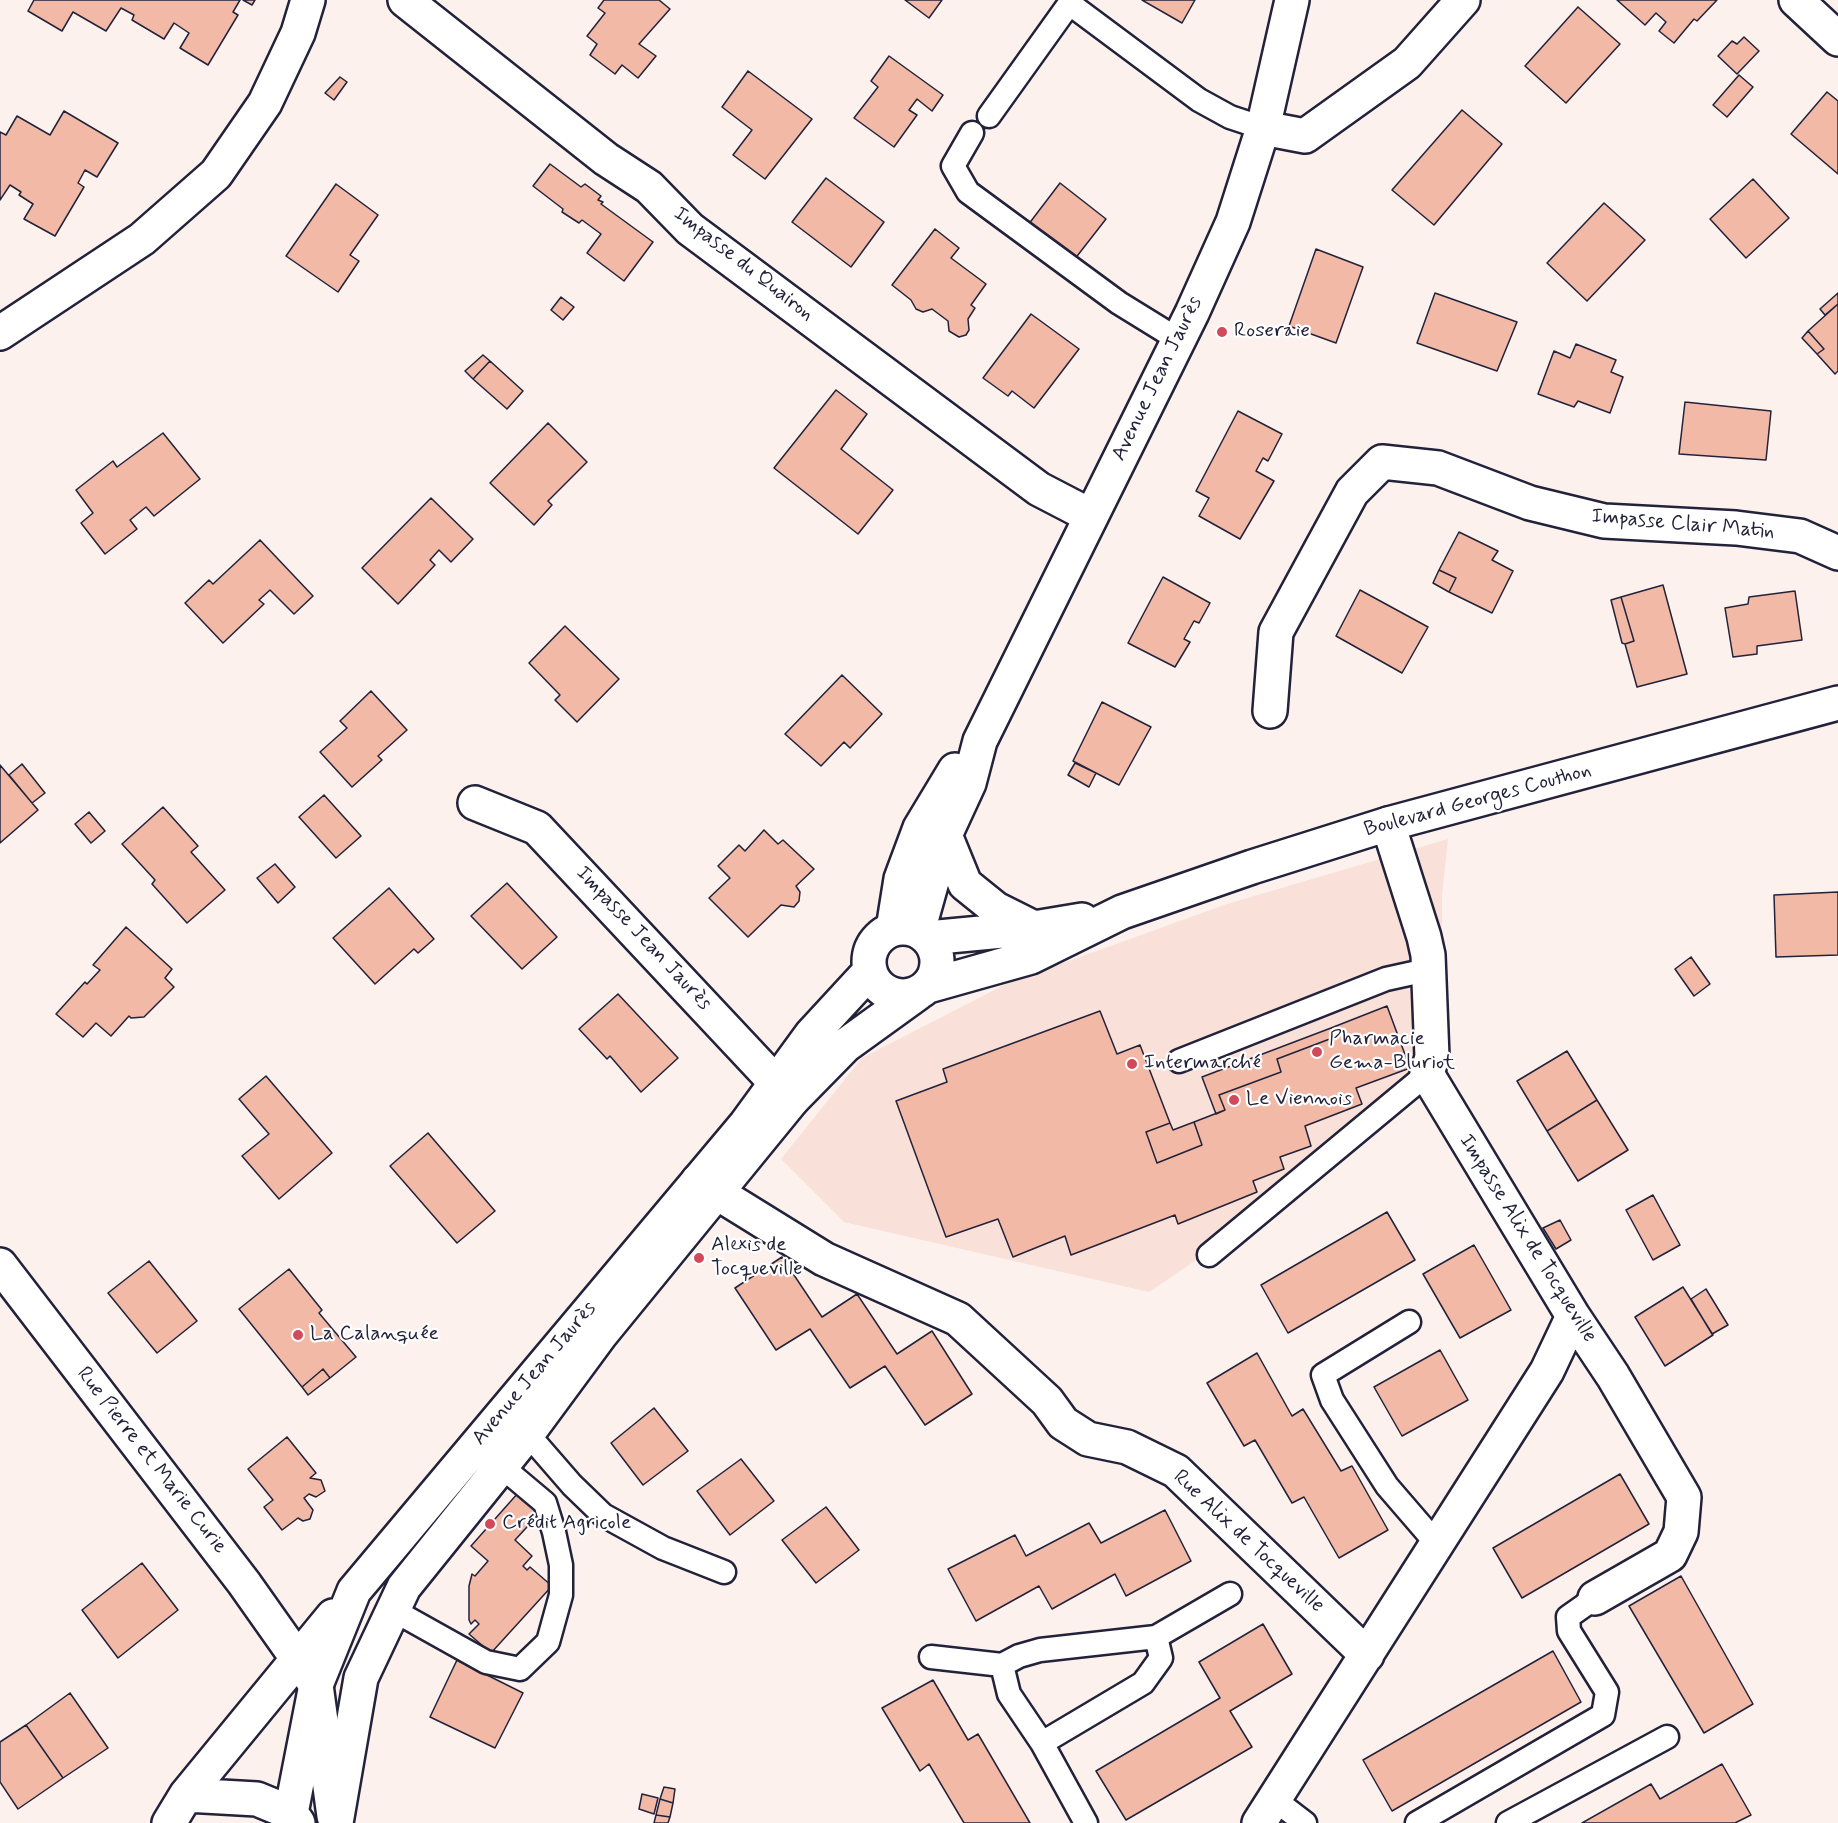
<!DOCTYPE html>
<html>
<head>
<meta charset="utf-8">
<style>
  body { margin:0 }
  canvas { display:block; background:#fcf1ed }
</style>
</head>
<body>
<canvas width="1838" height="1823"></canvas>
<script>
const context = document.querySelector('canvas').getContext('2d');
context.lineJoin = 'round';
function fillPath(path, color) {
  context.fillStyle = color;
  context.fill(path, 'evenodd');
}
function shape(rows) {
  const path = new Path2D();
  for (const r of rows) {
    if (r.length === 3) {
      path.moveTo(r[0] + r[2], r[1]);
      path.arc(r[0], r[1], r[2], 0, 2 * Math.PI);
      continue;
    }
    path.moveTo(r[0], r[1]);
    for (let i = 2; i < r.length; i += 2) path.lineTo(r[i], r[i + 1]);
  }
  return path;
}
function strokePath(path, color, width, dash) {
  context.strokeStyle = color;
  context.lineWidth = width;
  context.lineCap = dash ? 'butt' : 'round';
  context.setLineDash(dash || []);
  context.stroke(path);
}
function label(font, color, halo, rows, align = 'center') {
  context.font = font + ' Mynerve,sans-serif';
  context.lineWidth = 4.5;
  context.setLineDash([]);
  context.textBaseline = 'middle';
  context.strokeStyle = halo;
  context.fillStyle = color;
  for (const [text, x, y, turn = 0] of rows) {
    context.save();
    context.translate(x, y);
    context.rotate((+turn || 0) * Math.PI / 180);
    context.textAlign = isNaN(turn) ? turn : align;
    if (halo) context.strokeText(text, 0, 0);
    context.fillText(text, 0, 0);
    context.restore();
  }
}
const built = shape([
  [1448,839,1442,895,1442,1064,1310,1183,1149,1292,844,1222,781,1159,862,1058,1008,983,1227,904]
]);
const building = shape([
  [34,0,240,0,233,12,238,15,208,65,180,48,189,33,174,23,164,39,132,20,134,15,121,8,106,31,73,12,62,31,28,11,34,0],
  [243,0,255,0,252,5,243,0],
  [604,0,659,0,670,9,639,44,656,56,638,78,622,65,615,74,590,55,597,44,587,36,605,13,598,8,604,0],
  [905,0,942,0,929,18,905,0],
  [1142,0,1195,0,1182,23,1142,0],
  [1617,0,1717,0,1697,21,1694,19,1674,43,1659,31,1666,22,1656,13,1645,25,1617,0],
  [1578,7,1620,44,1566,103,1525,66,1578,7],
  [1744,37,1759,51,1737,74,1718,56,1732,41,1737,44,1744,37],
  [889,56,943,95,932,111,917,99,909,110,917,115,894,147,854,118,878,87,871,81,889,56],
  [748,71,812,119,765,179,733,155,752,130,722,107,748,71],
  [1739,75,1753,87,1727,117,1713,105,1739,75],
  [340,77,347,82,334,100,325,93,340,77],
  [1827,92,1838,101,1838,174,1791,134,1827,92],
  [1462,110,1502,144,1434,225,1392,190,1462,110],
  [64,111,118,143,97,177,85,170,78,183,84,187,55,236,24,219,33,204,19,195,21,192,10,185,0,200,0,132,6,135,17,116,50,135,64,111],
  [550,164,581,187,585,184,601,196,598,200,603,202,601,204,653,242,624,281,587,253,601,234,582,220,579,223,562,212,563,209,533,186,550,164],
  [826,178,884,222,851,267,792,222,826,178],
  [1753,179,1789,218,1746,258,1710,219,1753,179],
  [1060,183,1106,219,1074,260,1028,225,1060,183],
  [336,184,378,215,350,255,359,261,338,292,286,256,336,184],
  [1604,203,1645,240,1587,301,1547,263,1604,203],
  [935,229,959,248,951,258,986,284,971,305,975,308,968,319,969,330,966,335,959,337,949,331,948,321,932,309,923,312,916,309,911,300,892,285,935,229],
  [1316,249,1363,267,1336,343,1289,326,1316,249],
  [1435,293,1517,322,1497,371,1417,343,1435,293],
  [1838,293,1838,304,1825,315,1820,309,1838,293],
  [561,297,574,307,563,320,551,310,561,297],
  [1838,304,1838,371,1835,374,1817,354,1824,349,1808,331,1838,304],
  [1031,314,1079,349,1034,408,1012,391,1008,396,983,378,1031,314],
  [1808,331,1824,349,1817,354,1802,338,1808,331],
  [1576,344,1616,360,1611,372,1623,377,1610,413,1578,401,1574,407,1538,394,1554,351,1570,358,1576,344],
  [483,355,490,361,473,379,465,371,483,355],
  [490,361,523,391,507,409,473,379,490,361],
  [836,390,867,414,841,449,893,490,858,534,774,468,836,390],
  [1685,402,1771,411,1766,460,1679,454,1685,402],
  [1238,411,1282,434,1268,461,1263,458,1256,471,1274,481,1240,539,1199,516,1209,498,1196,491,1238,411],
  [548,423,587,462,548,501,552,505,534,525,490,483,548,423],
  [163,433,200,479,154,516,146,507,130,520,137,529,105,554,81,523,93,513,76,490,113,461,117,467,163,433],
  [431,498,473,539,451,562,439,550,430,560,435,565,398,604,362,568,431,498],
  [1459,532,1498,551,1492,560,1513,571,1492,613,1449,592,1456,578,1439,570,1459,532],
  [260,540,313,596,294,614,270,590,259,600,264,604,223,643,185,603,209,580,213,584,260,540],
  [1439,570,1456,578,1449,592,1433,583,1439,570],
  [1163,577,1210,603,1199,623,1194,621,1184,639,1190,642,1175,667,1128,643,1163,577],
  [1663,585,1687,674,1637,687,1625,644,1634,641,1621,597,1663,585],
  [1360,590,1428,627,1402,673,1336,636,1360,590],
  [1795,591,1802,640,1757,646,1757,654,1733,657,1725,608,1748,604,1749,597,1795,591],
  [1621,597,1634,641,1625,644,1622,643,1611,600,1621,597],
  [565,626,619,679,577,722,555,700,560,695,529,663,565,626],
  [842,675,882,714,850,748,844,742,821,766,785,734,842,675],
  [371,691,407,730,378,756,382,760,352,787,320,752,347,728,340,721,371,691],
  [1102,702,1151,727,1119,785,1073,761,1102,702],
  [1075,763,1096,773,1089,787,1068,775,1075,763],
  [22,764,45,793,32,803,9,775,22,764],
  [0,765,38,810,0,843,0,765],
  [324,795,361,836,336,858,299,817,324,795],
  [163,807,198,846,191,852,225,890,187,923,152,884,155,880,122,844,163,807],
  [89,812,105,831,91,843,75,824,89,812],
  [764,830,778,844,783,840,814,869,796,886,800,892,799,901,794,907,781,905,748,937,709,898,730,878,718,866,739,845,745,851,764,830],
  [275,864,295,887,278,903,257,878,275,864],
  [507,883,557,937,522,969,471,916,507,883],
  [389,888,434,939,418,953,414,949,375,984,333,938,389,888],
  [1838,892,1838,955,1776,957,1774,895,1838,892],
  [126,927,172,969,165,978,174,987,144,1017,131,1018,129,1016,111,1036,96,1023,83,1037,56,1014,85,982,87,984,100,970,93,965,126,927],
  [1691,957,1710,984,1694,996,1675,969,1691,957],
  [618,994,678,1058,641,1092,610,1056,607,1059,579,1029,618,994],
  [1387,1006,1410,1068,1356,1088,1362,1104,1305,1126,1311,1146,1280,1157,1284,1169,1253,1181,1257,1192,1178,1224,1175,1215,1071,1255,1065,1236,1013,1257,998,1219,946,1237,896,1101,947,1082,943,1069,1100,1011,1117,1054,1140,1045,1170,1123,1146,1132,1157,1163,1202,1145,1194,1122,1225,1110,1219,1095,1281,1072,1277,1059,1335,1037,1331,1028,1387,1006],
  [1331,1028,1335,1037,1277,1059,1281,1072,1219,1095,1225,1110,1216,1114,1202,1077,1331,1028],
  [1567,1051,1597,1100,1547,1131,1517,1081,1567,1051],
  [266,1076,332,1153,279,1199,242,1156,269,1134,239,1099,266,1076],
  [1597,1100,1628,1150,1578,1181,1547,1131,1597,1100],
  [1194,1122,1202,1145,1157,1163,1146,1132,1170,1123,1173,1130,1194,1122],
  [428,1133,495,1211,457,1243,390,1166,428,1133],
  [1653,1195,1680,1245,1653,1260,1626,1210,1653,1195],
  [1387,1212,1415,1260,1288,1333,1261,1285,1387,1212],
  [1560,1220,1571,1240,1556,1249,1543,1228,1560,1220],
  [1474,1245,1511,1310,1460,1338,1423,1274,1474,1245],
  [782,1257,822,1317,857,1294,897,1354,932,1331,972,1394,925,1425,885,1366,850,1388,810,1329,776,1350,735,1288,782,1257],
  [149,1261,197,1321,157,1353,108,1293,149,1261],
  [289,1269,322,1310,319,1313,356,1357,330,1378,323,1369,302,1387,239,1309,289,1269],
  [1683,1287,1713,1335,1665,1366,1635,1317,1683,1287],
  [1706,1289,1728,1325,1712,1334,1691,1299,1706,1289],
  [1440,1350,1468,1400,1402,1436,1374,1387,1440,1350],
  [1257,1353,1292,1416,1303,1409,1341,1471,1352,1466,1388,1530,1339,1558,1304,1497,1292,1503,1255,1440,1244,1446,1207,1383,1257,1353],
  [323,1369,330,1378,308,1395,302,1387,323,1369],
  [654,1408,688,1451,643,1485,611,1443,654,1408],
  [287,1437,316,1473,310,1478,321,1480,325,1491,316,1497,309,1494,304,1498,313,1510,310,1519,303,1521,298,1518,282,1530,264,1507,273,1500,248,1469,287,1437],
  [741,1459,774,1501,730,1535,697,1491,741,1459],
  [1620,1474,1649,1524,1522,1598,1493,1548,1620,1474],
  [518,1493,539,1514,515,1540,532,1556,523,1566,527,1570,530,1567,552,1586,491,1653,469,1634,479,1624,475,1620,471,1624,469,1620,469,1586,472,1574,475,1576,488,1561,471,1546,518,1493],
  [826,1507,859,1550,816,1583,782,1540,826,1507],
  [1165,1510,1191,1561,1126,1596,1115,1574,1052,1609,1039,1586,976,1621,948,1569,1015,1535,1026,1556,1089,1523,1101,1543,1165,1510],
  [142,1563,178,1610,118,1658,82,1610,142,1563],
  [1681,1576,1753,1704,1704,1733,1629,1606,1681,1576],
  [1263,1624,1292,1674,1230,1711,1252,1747,1126,1820,1096,1771,1220,1698,1199,1662,1263,1624],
  [1553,1651,1581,1702,1392,1811,1363,1760,1553,1651],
  [457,1660,523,1693,495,1748,430,1717,457,1660],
  [933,1680,968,1740,978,1734,1030,1823,964,1823,929,1764,920,1771,882,1708,933,1680],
  [70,1693,108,1748,63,1778,26,1725,70,1693],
  [26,1725,63,1778,18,1809,0,1782,0,1742,26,1725],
  [1722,1764,1751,1815,1735,1823,1582,1823,1651,1784,1660,1799,1722,1764],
  [664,1787,675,1789,673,1803,660,1799,664,1787],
  [642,1794,658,1798,654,1814,639,1809,642,1794],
  [660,1799,673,1803,670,1817,656,1815,660,1799],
  [656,1815,670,1817,668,1823,654,1823,656,1815]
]);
const lane = shape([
  [1070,4,1199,100,1230,117,1263,128],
  [989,116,1072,0],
  [972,133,953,166,968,192,1119,303,1179,340],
  [1179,1061,1386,979,1427,970],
  [1209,1255,1427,1074],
  [1409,1322,1323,1375,1332,1400,1387,1486,1437,1544],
  [519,1424,572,1485,603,1515,663,1548,724,1572],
  [393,1610,486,1662,520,1669,548,1642,561,1595,561,1565,554,1532,545,1503,501,1466],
  [931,1657,1002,1665],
  [1042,1743,1143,1683,1161,1658,1156,1637],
  [1275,1800,1305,1823],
  [1086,1823,1042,1743,1009,1694,1002,1665,1019,1656,1040,1650,1156,1637,1230,1594],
  [1417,1823,1603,1715,1607,1692,1569,1631,1568,1617,1595,1598],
  [1508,1823,1667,1737]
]);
const street = shape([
  [405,0,606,159,649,187,690,229,1039,489,1091,516],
  [1796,0,1838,39],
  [1263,128,1305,136,1407,63,1463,0],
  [0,333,142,239,216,174,265,103,298,33,308,0],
  [1270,711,1276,632,1352,492,1382,462,1438,468,1530,503,1604,521,1736,528,1800,536,1838,553],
  [475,803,537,828,792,1100],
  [1388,824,1424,937,1428,955,1432,1057,1427,1074,1573,1316,1613,1376,1684,1497,1681,1532,1670,1555,1595,1598],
  [698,1181,824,1259,958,1319,1047,1401,1063,1423,1088,1439,1127,1447,1176,1471,1367,1655],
  [0,1265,244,1583,316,1685,334,1816],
  [1259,1823,1547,1371,1573,1316]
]);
const secondary = shape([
  [945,835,965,884,996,909,1034,928],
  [903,962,34],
  [893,929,901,879,920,828,955,770],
  [918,931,945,835,969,783,980,741,1192,313,1233,222,1263,128,1292,0],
  [928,938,1034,928,1082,920],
  [928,986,1031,957,1122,912,1252,867,1388,824,1838,703],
  [186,1795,257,1799,291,1813,298,1823],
  [169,1823,186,1795,333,1616],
  [292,1823,291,1813,316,1685,354,1591,746,1124,811,1035,870,971],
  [336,1823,361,1678,404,1587,528,1433,601,1334,792,1100,846,1045,918,993]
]);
const markers = [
  [1222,332,6,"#d1495b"],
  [1317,1052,6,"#d1495b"],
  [1132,1064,6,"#d1495b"],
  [1234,1100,6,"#d1495b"],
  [699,1258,6,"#d1495b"],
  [298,1335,6,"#d1495b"],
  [490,1524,6,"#d1495b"]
];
const streetNames = [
  ["Impasse du Quairon",743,265,38],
  ["Avenue Jean Jaurès",1158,379,-64],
  ["Impasse Clair Matin",1683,525,5],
  ["Boulevard Georges Couthon",1478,801,-15],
  ["Impasse Jean Jaurès",643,939,47],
  ["Impasse Alix de Tocqueville",1527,1239,58],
  ["Avenue Jean Jaurès",535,1374,-50],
  ["Rue Pierre et Marie Curie",151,1461,52],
  ["Rue Alix de Tocqueville",1248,1542,43]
];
const poiNames = [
  ["Roseraie",1234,332],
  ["Pharmacie",1329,1040],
  ["Gema-Bluriot",1329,1064],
  ["Intermarché",1144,1064],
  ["Le Viennois",1246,1100],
  ["Alexis de",711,1246],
  ["Tocqueville",711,1270],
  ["La Calanquée",310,1335],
  ["Crédit Agricole",502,1524]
];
fillPath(built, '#f9e0d8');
fillPath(building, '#f1b9a6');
strokePath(building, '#22223b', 1.5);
strokePath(lane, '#22223b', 27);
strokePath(street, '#22223b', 38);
strokePath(secondary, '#22223b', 38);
strokePath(lane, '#fff', 22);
strokePath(street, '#fff', 33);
strokePath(secondary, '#fff', 33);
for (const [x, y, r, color] of markers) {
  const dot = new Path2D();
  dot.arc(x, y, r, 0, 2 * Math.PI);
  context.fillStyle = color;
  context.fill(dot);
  strokePath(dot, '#fff', 2);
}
label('21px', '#22223b', '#fff', streetNames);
label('21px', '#22223b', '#fff', poiNames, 'left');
</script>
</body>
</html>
